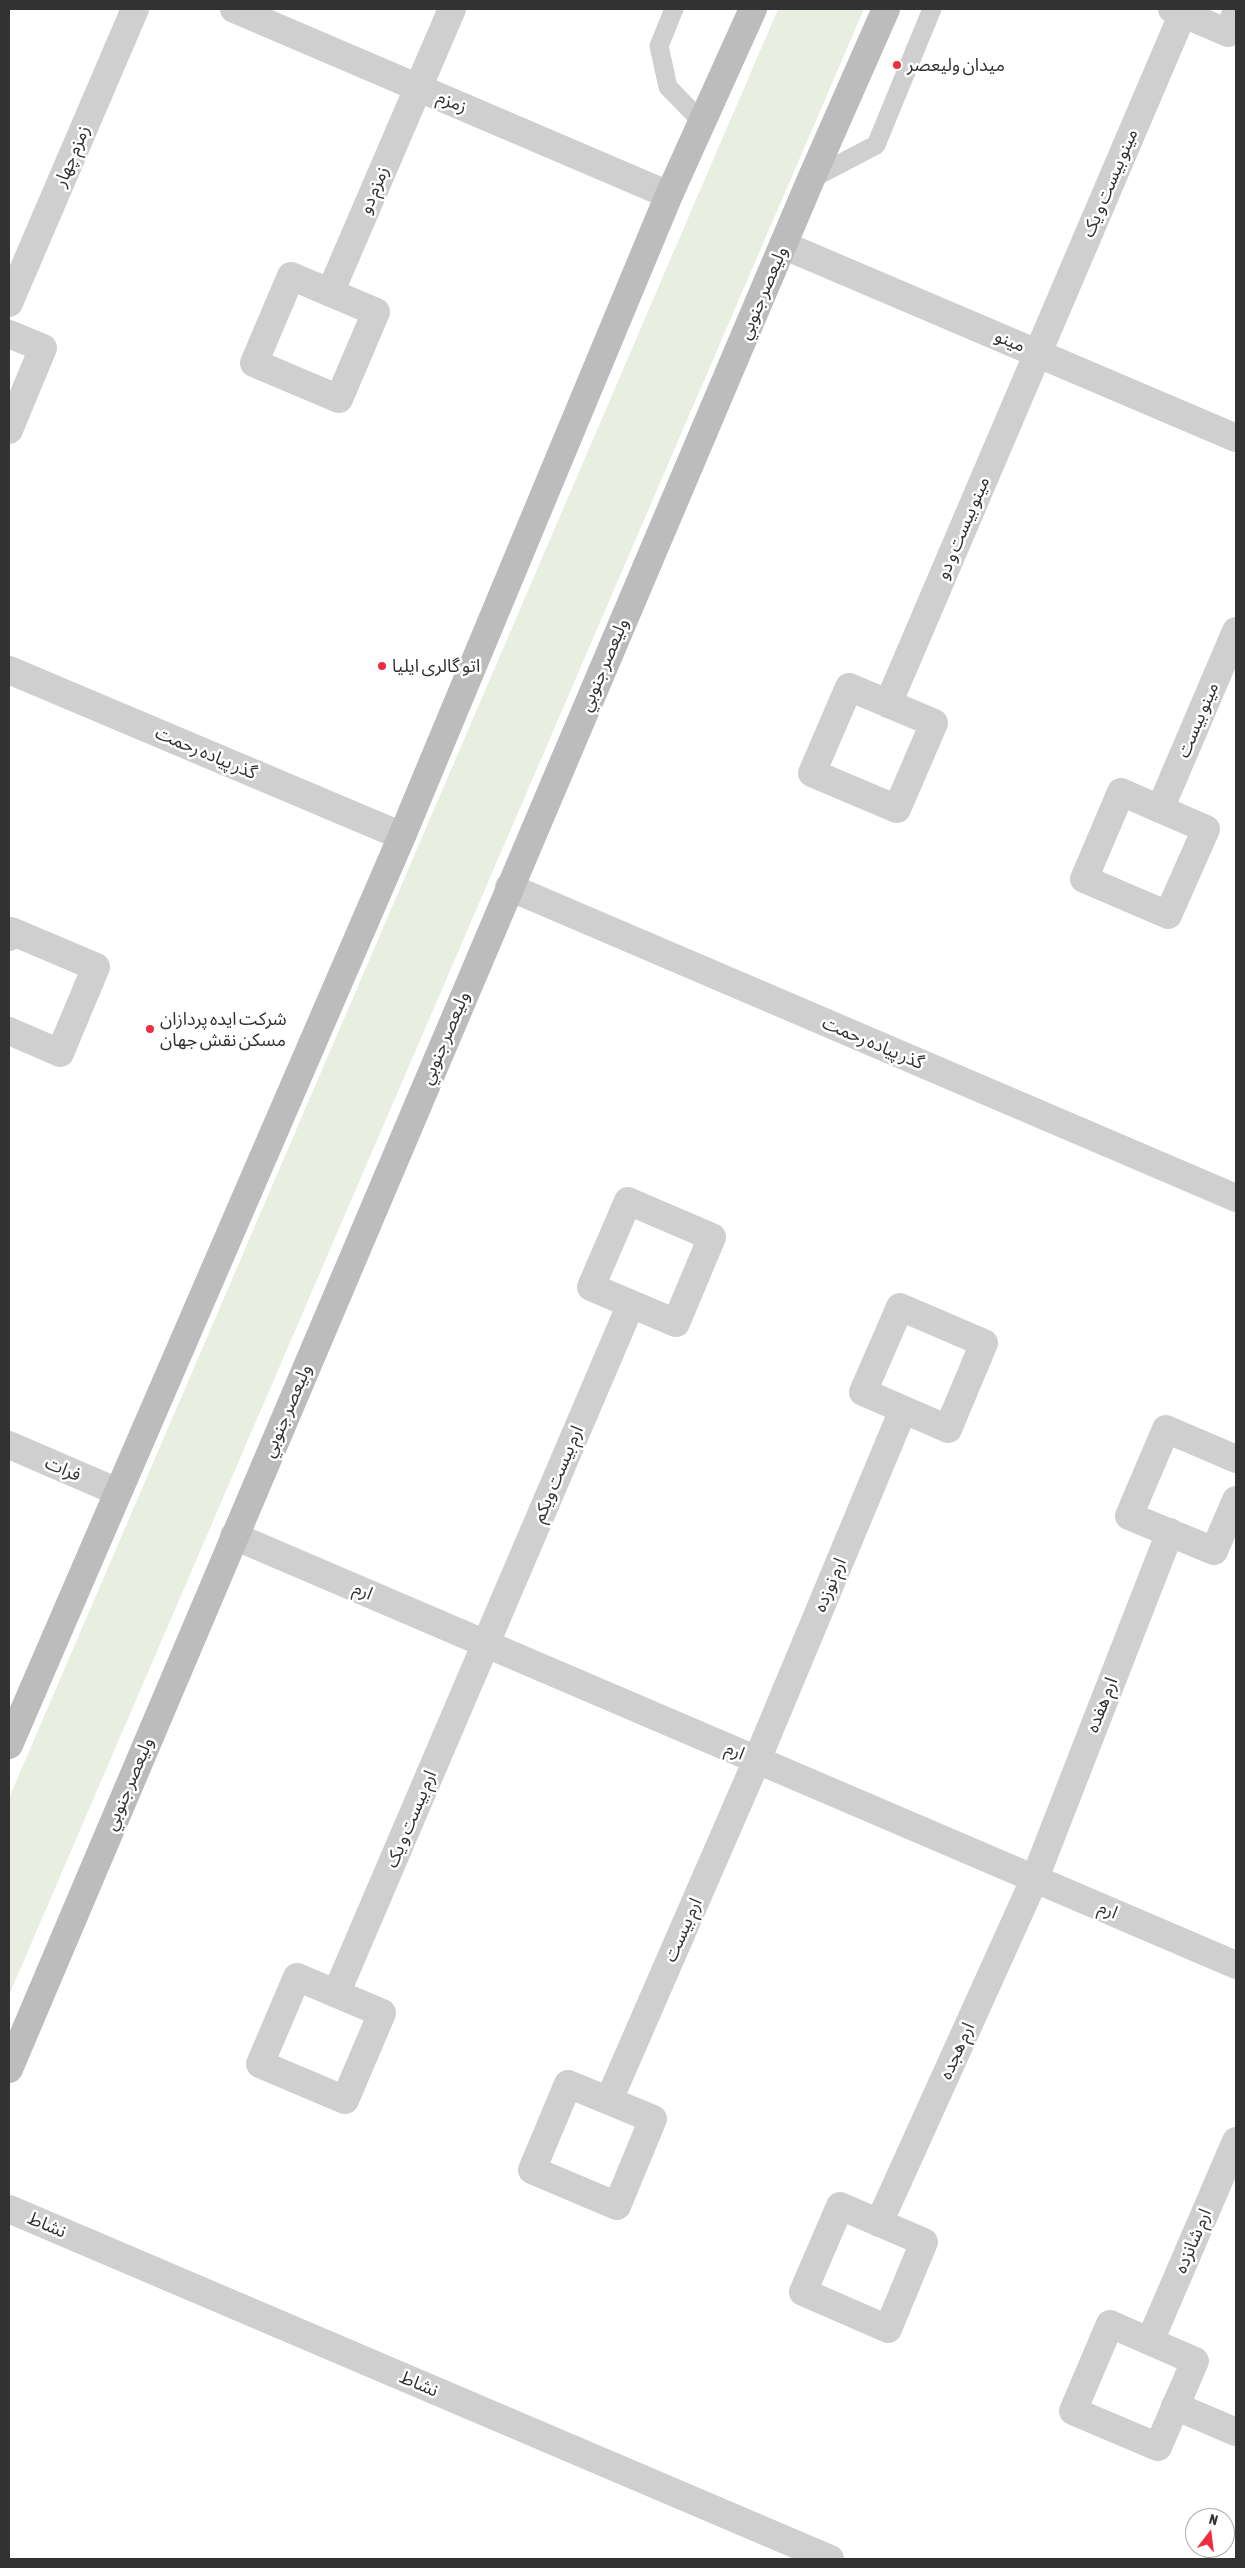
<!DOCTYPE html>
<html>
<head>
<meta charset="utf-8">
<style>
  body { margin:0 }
  #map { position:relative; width:1245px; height:2568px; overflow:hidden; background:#fff; font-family:"Asap Condensed",sans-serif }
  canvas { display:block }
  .frame { position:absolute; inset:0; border:10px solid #323232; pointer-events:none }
  .north { position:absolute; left:1185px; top:2508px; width:50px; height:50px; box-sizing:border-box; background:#fff; border:1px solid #adadad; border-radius:50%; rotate:15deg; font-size:14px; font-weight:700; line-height:20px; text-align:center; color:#323232 }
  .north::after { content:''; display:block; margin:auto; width:18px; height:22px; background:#f02c40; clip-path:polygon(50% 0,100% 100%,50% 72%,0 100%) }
</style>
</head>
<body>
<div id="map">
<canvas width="1245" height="2568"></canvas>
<div class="frame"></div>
<div class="north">N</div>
</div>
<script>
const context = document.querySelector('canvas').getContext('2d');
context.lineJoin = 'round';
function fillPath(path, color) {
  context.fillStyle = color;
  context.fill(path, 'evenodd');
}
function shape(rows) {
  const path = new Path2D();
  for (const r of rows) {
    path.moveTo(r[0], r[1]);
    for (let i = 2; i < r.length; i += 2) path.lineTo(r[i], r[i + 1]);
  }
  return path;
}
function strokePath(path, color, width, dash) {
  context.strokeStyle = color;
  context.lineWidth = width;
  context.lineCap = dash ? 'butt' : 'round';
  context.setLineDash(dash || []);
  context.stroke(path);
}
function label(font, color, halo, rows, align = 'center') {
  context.font = font + ' "Asap Condensed","Noto Sans Arabic",sans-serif';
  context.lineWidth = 5;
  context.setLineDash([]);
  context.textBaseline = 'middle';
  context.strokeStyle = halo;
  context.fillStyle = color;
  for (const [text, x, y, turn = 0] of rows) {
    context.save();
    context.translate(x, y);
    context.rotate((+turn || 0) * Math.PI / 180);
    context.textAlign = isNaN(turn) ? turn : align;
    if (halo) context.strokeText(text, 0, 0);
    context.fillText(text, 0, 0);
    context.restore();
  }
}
const green = shape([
  [778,9,864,9,9,1995,9,1798]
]);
const service = shape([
  [674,9,659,46,668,87,702,122],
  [811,179,876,145,932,9]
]);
const pedestrian = shape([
  [9,670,402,836],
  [509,887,1236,1198]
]);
const minor = shape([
  [234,9,669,195],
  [1172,9,1228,33,1236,13],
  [783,245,1236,438],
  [291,276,376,312,339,399,254,363,291,276],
  [330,293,452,9],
  [9,303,135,9],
  [9,334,43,348,9,430],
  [849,687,934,723,897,809,812,773,849,687],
  [888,704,1183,13],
  [1121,792,1206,829,1168,915,1084,879,1121,792],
  [1160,809,1236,631],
  [9,937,11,931,96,967,60,1053,9,1031],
  [628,1201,712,1237,676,1323,591,1287,628,1201],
  [900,1307,984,1343,948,1429,863,1392,900,1307],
  [9,1445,118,1492],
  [1236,1459,1166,1429,1129,1516,1214,1551,1236,1500],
  [234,1536,1236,1965],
  [297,1977,382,2013,345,2100,260,2064,297,1977],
  [336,1994,631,1304],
  [568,2084,653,2119,617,2206,532,2170,568,2084],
  [609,2100,757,1760,903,1410],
  [840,2206,924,2242,888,2329,803,2292,840,2206],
  [9,2209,830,2559],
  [879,2223,1035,1878,1170,1532],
  [1110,2324,1195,2361,1158,2447,1073,2411,1110,2324],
  [1150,2341,1236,2141],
  [1175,2406,1236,2432]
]);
const secondary = shape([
  [9,1745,402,836,669,195,753,9],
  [9,2069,811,179,886,9]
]);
const markers = [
  [897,65,5,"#f02c40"],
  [382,666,5,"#f02c40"],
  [150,1029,5,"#f02c40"]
];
const poiNames = [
  ["میدان ولیعصر",907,65],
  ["اتو گالری ایلیا",392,666],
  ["شرکت ایده پردازان",160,1019],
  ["مسکن نقش جهان",160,1040]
];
const streetNames = [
  ["زمزم",452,102,23],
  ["زمزم چهار",72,156,-67],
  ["مینو بیست و یک",1110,183,-67],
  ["زمزم دو",374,190,-67],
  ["وليعصر جنوبي",763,293,-67],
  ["مینو",1010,341,23],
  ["مینو بیست و دو",963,528,-67],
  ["وليعصر جنوبي",604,665,-67],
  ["مینو بیست",1198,720,-67],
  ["گذر پیاده رحمت",206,753,23],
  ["وليعصر جنوبي",445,1038,-67],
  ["گذر پیاده رحمت",873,1043,23],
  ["وليعصر جنوبي",287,1411,-67],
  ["فرات",63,1469,23],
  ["ارم بیست ویکم",558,1474,-67],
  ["ارم نوزده",830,1585,-67],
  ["ارم",363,1591,23],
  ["ارم هفده",1102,1705,-69],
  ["ارم",735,1751,23],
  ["وليعصر جنوبي",129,1784,-67],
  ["ارم بیست و یک",411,1819,-67],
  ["ارم",1108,1910,23],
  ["ارم بیست",683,1930,-66],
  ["ارم هجده",957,2051,-66],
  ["نشاط",47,2225,23],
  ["ارم شانزده",1193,2241,-67],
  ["نشاط",419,2384,23]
];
fillPath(green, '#e8efe0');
strokePath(service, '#cfcfcf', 19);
strokePath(pedestrian, '#cfcfcf', 28);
strokePath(minor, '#cfcfcf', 28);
strokePath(secondary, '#bcbcbc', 28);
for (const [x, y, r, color] of markers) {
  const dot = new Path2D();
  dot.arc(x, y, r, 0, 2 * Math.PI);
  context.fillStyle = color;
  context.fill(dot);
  strokePath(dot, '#fff', 2);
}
label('18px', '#323232', '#fff', poiNames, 'left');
label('18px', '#323232', '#fff', streetNames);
</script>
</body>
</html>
